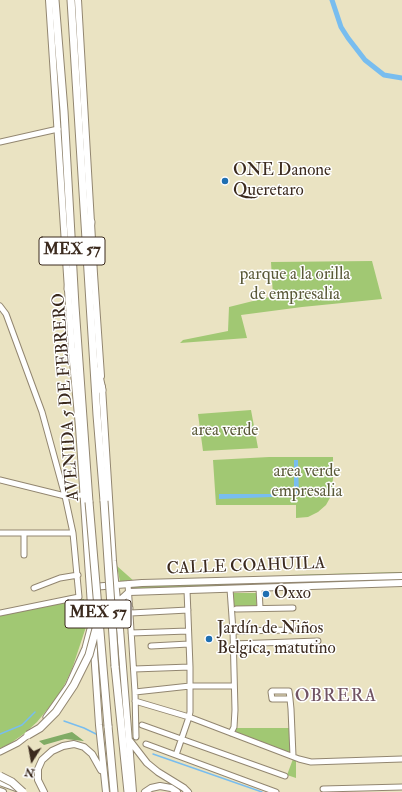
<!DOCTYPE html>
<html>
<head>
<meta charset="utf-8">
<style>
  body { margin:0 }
  #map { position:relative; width:402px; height:792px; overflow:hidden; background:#eae3c2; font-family:"IM FELL Double Pica",serif }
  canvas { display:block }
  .north { position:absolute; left:12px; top:740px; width:40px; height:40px; -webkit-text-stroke:3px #fff; paint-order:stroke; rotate:191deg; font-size:11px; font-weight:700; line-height:16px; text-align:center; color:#3b2a1e }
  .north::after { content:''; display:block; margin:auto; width:14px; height:18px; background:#3b2a1e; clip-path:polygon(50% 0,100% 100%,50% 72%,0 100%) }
</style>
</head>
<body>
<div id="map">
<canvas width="402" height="792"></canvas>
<div class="north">N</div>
</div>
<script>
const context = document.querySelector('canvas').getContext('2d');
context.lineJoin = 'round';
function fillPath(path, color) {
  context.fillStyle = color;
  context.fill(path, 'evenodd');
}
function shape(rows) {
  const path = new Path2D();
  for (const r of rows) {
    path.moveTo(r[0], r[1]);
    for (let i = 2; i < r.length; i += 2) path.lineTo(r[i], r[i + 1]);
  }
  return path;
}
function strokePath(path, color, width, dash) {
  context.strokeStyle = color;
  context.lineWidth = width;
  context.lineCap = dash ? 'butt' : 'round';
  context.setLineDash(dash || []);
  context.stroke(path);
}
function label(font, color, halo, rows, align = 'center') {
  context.font = font + ' "IM FELL Double Pica",serif';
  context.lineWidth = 3;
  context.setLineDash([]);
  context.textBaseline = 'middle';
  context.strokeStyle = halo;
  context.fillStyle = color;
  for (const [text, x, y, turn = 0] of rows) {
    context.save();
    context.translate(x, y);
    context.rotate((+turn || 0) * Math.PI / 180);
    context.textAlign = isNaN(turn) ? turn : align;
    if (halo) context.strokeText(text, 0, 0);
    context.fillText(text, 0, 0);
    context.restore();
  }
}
const green = shape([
  [372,261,382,299,302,307,241,315,247,338,180,343,183,340,228,331,229,307,273,296,271,262],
  [251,410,258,448,203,451,198,414],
  [269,457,333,457,333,478,332,490,331,496,326,505,318,512,308,517,296,518,296,505,216,505,213,460],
  [117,566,135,582,289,580,290,575,402,572,402,582,132,589,131,583,120,582],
  [232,593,256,593,257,608,233,609],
  [84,599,87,624,72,669,60,694,37,722,25,733,8,745,0,748,0,615],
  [236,728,292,728,293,754,236,733],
  [293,759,296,760,296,778,287,775]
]);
const forest = shape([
  [72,732,84,741,65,739,44,745,39,741]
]);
const water = shape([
  [294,460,298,460,299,496,219,499,219,494,294,494]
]);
const stream = shape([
  [64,721,84,728,98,735],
  [0,734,22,725,35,712],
  [153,754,262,792]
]);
const canal = shape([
  [332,0,341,27,348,38,365,60,384,75,402,78]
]);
const minor = shape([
  [0,142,58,129],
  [0,306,6,314,42,412,65,496,73,533,79,597,0,613],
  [0,480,65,496,83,495],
  [0,533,73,533],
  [24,533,24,555],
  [128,584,135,692,136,737],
  [34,588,60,578,78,575],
  [259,588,260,608],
  [230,589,233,631,235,710,234,727,231,733],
  [118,609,130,608],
  [236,609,293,608],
  [131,613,188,610],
  [233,631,293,630],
  [131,633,188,631],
  [233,644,318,641],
  [151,646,189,644],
  [134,669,190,667],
  [135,692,190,686,234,686],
  [290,699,272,699,271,692,272,691,289,691,290,699,291,709,293,756],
  [135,701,189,717,299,759,311,762,402,759],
  [46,717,68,686,85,648,91,625],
  [142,725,285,776],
  [146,744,276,792],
  [0,752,18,743,31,733],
  [176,755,189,717,190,712,190,667,187,590],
  [323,789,402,787]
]);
const major = shape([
  [49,0,72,351,79,427,99,725,106,792],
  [78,0,94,274,101,376],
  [102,387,113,561,120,629,133,792],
  [92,587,142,583,402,576],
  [117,603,129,592,402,583],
  [130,741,147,763,158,772,184,788,188,792],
  [0,782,19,789],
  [0,791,3,792],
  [44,792,38,780,38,769,42,760,52,751,63,746,74,744,84,747,92,754,101,770],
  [145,792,151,788,160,786,171,788,177,792]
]);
const highway = shape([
  [55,0,64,111,75,306,89,502],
  [71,0,97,415,104,501],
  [89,236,91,222],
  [68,289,70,271],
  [72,351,77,366],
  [98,371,102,390],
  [115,666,128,792],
  [108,726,114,792]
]);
const highwayBridge = shape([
  [104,501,115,666],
  [89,502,108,726],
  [28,735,40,728,56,712,74,685,89,655,97,625],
  [0,776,12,782,23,792]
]);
const markers = [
  [225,181,4,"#1f6fb2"],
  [266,594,4,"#1f6fb2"],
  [209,639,4,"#1f6fb2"]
];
const shields = [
  [72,251,66],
  [98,614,66]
];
const shieldNames = [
  ["MEX 57",72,251],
  ["MEX 57",98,614]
];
const poiNames = [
  ["ONE Danone",233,171],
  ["Queretaro",233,191],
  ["Oxxo",274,594],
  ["Jardín de Niños",217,629],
  ["Belgica, matutino",217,649]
];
const parkNames = [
  ["parque a la orilla",295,275],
  ["de empresalia",295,295],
  ["area verde",225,431],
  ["area verde",307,472],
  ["empresalia",307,492]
];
const streetNames = [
  ["AVENIDA 5 DE FEBRERO",67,397,-94],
  ["CALLE COAHUILA",246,567,-2]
];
const neighbourhoodNames = [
  ["OBRERA",336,697]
];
fillPath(green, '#a1c873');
fillPath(forest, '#80ac65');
fillPath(water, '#78bdef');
strokePath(stream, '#78bdef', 1.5);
strokePath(canal, '#78bdef', 5);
strokePath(minor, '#928670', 7);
strokePath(major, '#928670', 8);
strokePath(highway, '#928670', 9);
strokePath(minor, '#fff', 5);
strokePath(major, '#fff', 6);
strokePath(highway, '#fff', 7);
strokePath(highwayBridge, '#928670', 9, []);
strokePath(highwayBridge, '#fff', 7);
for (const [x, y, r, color] of markers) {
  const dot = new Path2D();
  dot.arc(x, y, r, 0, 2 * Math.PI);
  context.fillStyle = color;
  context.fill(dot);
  strokePath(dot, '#fff', 1.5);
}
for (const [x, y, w] of shields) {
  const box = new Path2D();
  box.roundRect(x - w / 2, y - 14, w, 28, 3);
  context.fillStyle = '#fff';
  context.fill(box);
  strokePath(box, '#3b2a1e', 1);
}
label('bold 16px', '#3b2a1e', null, shieldNames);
label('17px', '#3b2a1e', '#fff', poiNames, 'left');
label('17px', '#5a5938', '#fff', parkNames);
label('17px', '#3b2a1e', '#fff', streetNames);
context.letterSpacing = '1px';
label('18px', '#715363', '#fff', neighbourhoodNames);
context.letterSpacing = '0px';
</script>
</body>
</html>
